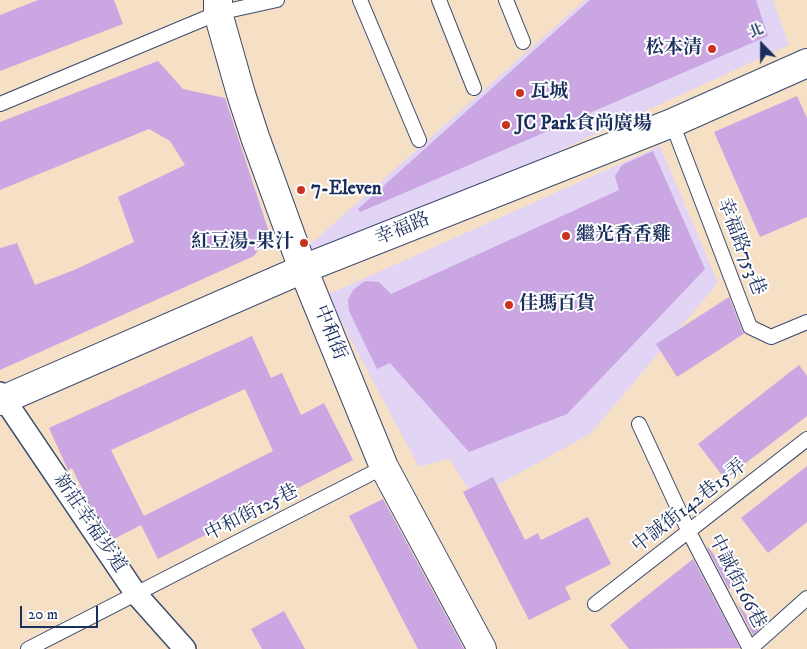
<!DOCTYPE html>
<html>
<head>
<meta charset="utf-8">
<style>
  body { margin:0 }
  #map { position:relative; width:807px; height:649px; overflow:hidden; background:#f5e0c6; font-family:"IM FELL DW Pica","Noto Serif TC",serif }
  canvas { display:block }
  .north { position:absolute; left:737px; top:20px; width:50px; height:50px; -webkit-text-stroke:4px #fff; paint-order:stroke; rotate:338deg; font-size:14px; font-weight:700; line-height:20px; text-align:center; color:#1b2f5e }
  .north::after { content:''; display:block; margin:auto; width:18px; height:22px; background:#1b2f5e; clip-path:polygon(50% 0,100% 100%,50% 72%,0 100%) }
  .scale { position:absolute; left:20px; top:606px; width:78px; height:22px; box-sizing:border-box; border:2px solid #1b2f5e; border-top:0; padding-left:6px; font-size:15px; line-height:18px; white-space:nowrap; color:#1b2f5e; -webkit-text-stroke:4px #fff; paint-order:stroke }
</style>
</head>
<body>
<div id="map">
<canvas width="807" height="649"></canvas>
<div class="north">北</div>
<div class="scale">20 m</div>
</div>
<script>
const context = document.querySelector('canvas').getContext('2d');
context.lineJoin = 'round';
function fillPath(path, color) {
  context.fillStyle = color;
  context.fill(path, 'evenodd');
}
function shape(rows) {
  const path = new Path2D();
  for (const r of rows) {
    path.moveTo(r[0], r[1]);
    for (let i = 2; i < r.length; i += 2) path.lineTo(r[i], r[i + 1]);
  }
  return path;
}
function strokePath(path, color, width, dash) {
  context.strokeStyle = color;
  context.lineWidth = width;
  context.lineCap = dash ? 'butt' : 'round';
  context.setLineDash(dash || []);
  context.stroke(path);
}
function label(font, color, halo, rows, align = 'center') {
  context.font = font + ' "IM FELL DW Pica","Noto Serif TC",serif';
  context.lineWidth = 4;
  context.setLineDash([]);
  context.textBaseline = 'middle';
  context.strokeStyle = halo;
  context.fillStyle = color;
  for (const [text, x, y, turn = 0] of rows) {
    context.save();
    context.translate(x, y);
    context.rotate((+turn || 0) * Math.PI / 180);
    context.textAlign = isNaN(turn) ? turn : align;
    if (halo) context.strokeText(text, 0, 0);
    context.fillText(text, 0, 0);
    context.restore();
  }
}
const built = shape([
  [585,0,773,0,789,45,328,257,303,251],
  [660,146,718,283,590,434,474,498,449,458,419,467,327,295]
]);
const building = shape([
  [38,0,114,0,123,24,0,71,0,15],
  [590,0,756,0,768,36,360,212,358,209],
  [158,61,183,89,225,98,270,235,254,256,0,370,0,248,17,243,35,285,74,270,134,242,118,197,185,165,170,141,149,129,0,190,0,122],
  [797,96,807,118,807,217,760,237,714,132],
  [653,151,705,269,567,414,469,452,390,363,377,369,349,311,348,300,353,290,365,281,379,282,391,294,619,190,615,176,622,165],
  [729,297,742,330,745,333,677,377,656,344],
  [252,336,271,378,282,373,301,415,324,403,353,460,158,559,141,525,114,539,88,501,72,468,68,470,49,428],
  [245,389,273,451,144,516,111,450],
  [799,365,807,376,807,416,725,479,698,444],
  [807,466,807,522,768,553,741,518],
  [493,477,525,540,538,533,541,540,588,517,611,564,565,587,571,599,529,620,463,492],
  [383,499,464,649,418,649,349,516],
  [708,547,736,583,729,589,707,548],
  [693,559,740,648,629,649,610,625],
  [736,602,758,630,753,635],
  [284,611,305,649,262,649,251,629]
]);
const service = shape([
  [360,0,419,140],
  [439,0,474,88],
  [506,0,523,42],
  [0,104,218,13,277,0],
  [672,123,750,327,771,337,807,322],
  [639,424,689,532,750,649],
  [595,604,807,439],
  [28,649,384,467],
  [750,649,807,598]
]);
const pedestrian = shape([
  [0,393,136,594,185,649]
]);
const minor = shape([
  [218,0,218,13,241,94,255,137,303,269,384,467,482,649]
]);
const tertiary = shape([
  [0,401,303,269,672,123,807,63]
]);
const markers = [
  [712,49,5,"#c8321e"],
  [520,93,5,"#c8321e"],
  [506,125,5,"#c8321e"],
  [301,190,5,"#c8321e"],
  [566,236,5,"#c8321e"],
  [304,243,5,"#c8321e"],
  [509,305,5,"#c8321e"]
];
const poiNames = [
  ["松本清",702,49,"right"],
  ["瓦城",530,93],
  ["JC Park食尚廣場",516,125],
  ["7-Eleven",311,190],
  ["繼光香香雞",576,236],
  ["紅豆湯-果汁",294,243,"right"],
  ["佳瑪百貨",519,305]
];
const streetNames = [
  ["幸福路",403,230,-22],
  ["幸福路753巷",740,247,69],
  ["中和街",329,333,68],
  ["中誠街142巷15弄",690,507,-38],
  ["中和街125巷",252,514,-27],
  ["新莊幸福步道",89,524,56],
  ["中誠街166巷",736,582,63]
];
fillPath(built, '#e1d4f4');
fillPath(building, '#caa6e2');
strokePath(service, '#3c4a6e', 16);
strokePath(pedestrian, '#3c4a6e', 24);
strokePath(minor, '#3c4a6e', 30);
strokePath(tertiary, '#3c4a6e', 30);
strokePath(service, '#fff', 14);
strokePath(pedestrian, '#fff', 21);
strokePath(minor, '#fff', 28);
strokePath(tertiary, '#fff', 28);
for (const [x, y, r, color] of markers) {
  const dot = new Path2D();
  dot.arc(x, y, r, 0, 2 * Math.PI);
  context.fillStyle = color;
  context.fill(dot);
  strokePath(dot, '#fff', 2);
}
label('bold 19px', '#1b2f5e', '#fff', poiNames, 'left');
label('19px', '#1b2f5e', '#fff', streetNames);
</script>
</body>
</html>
